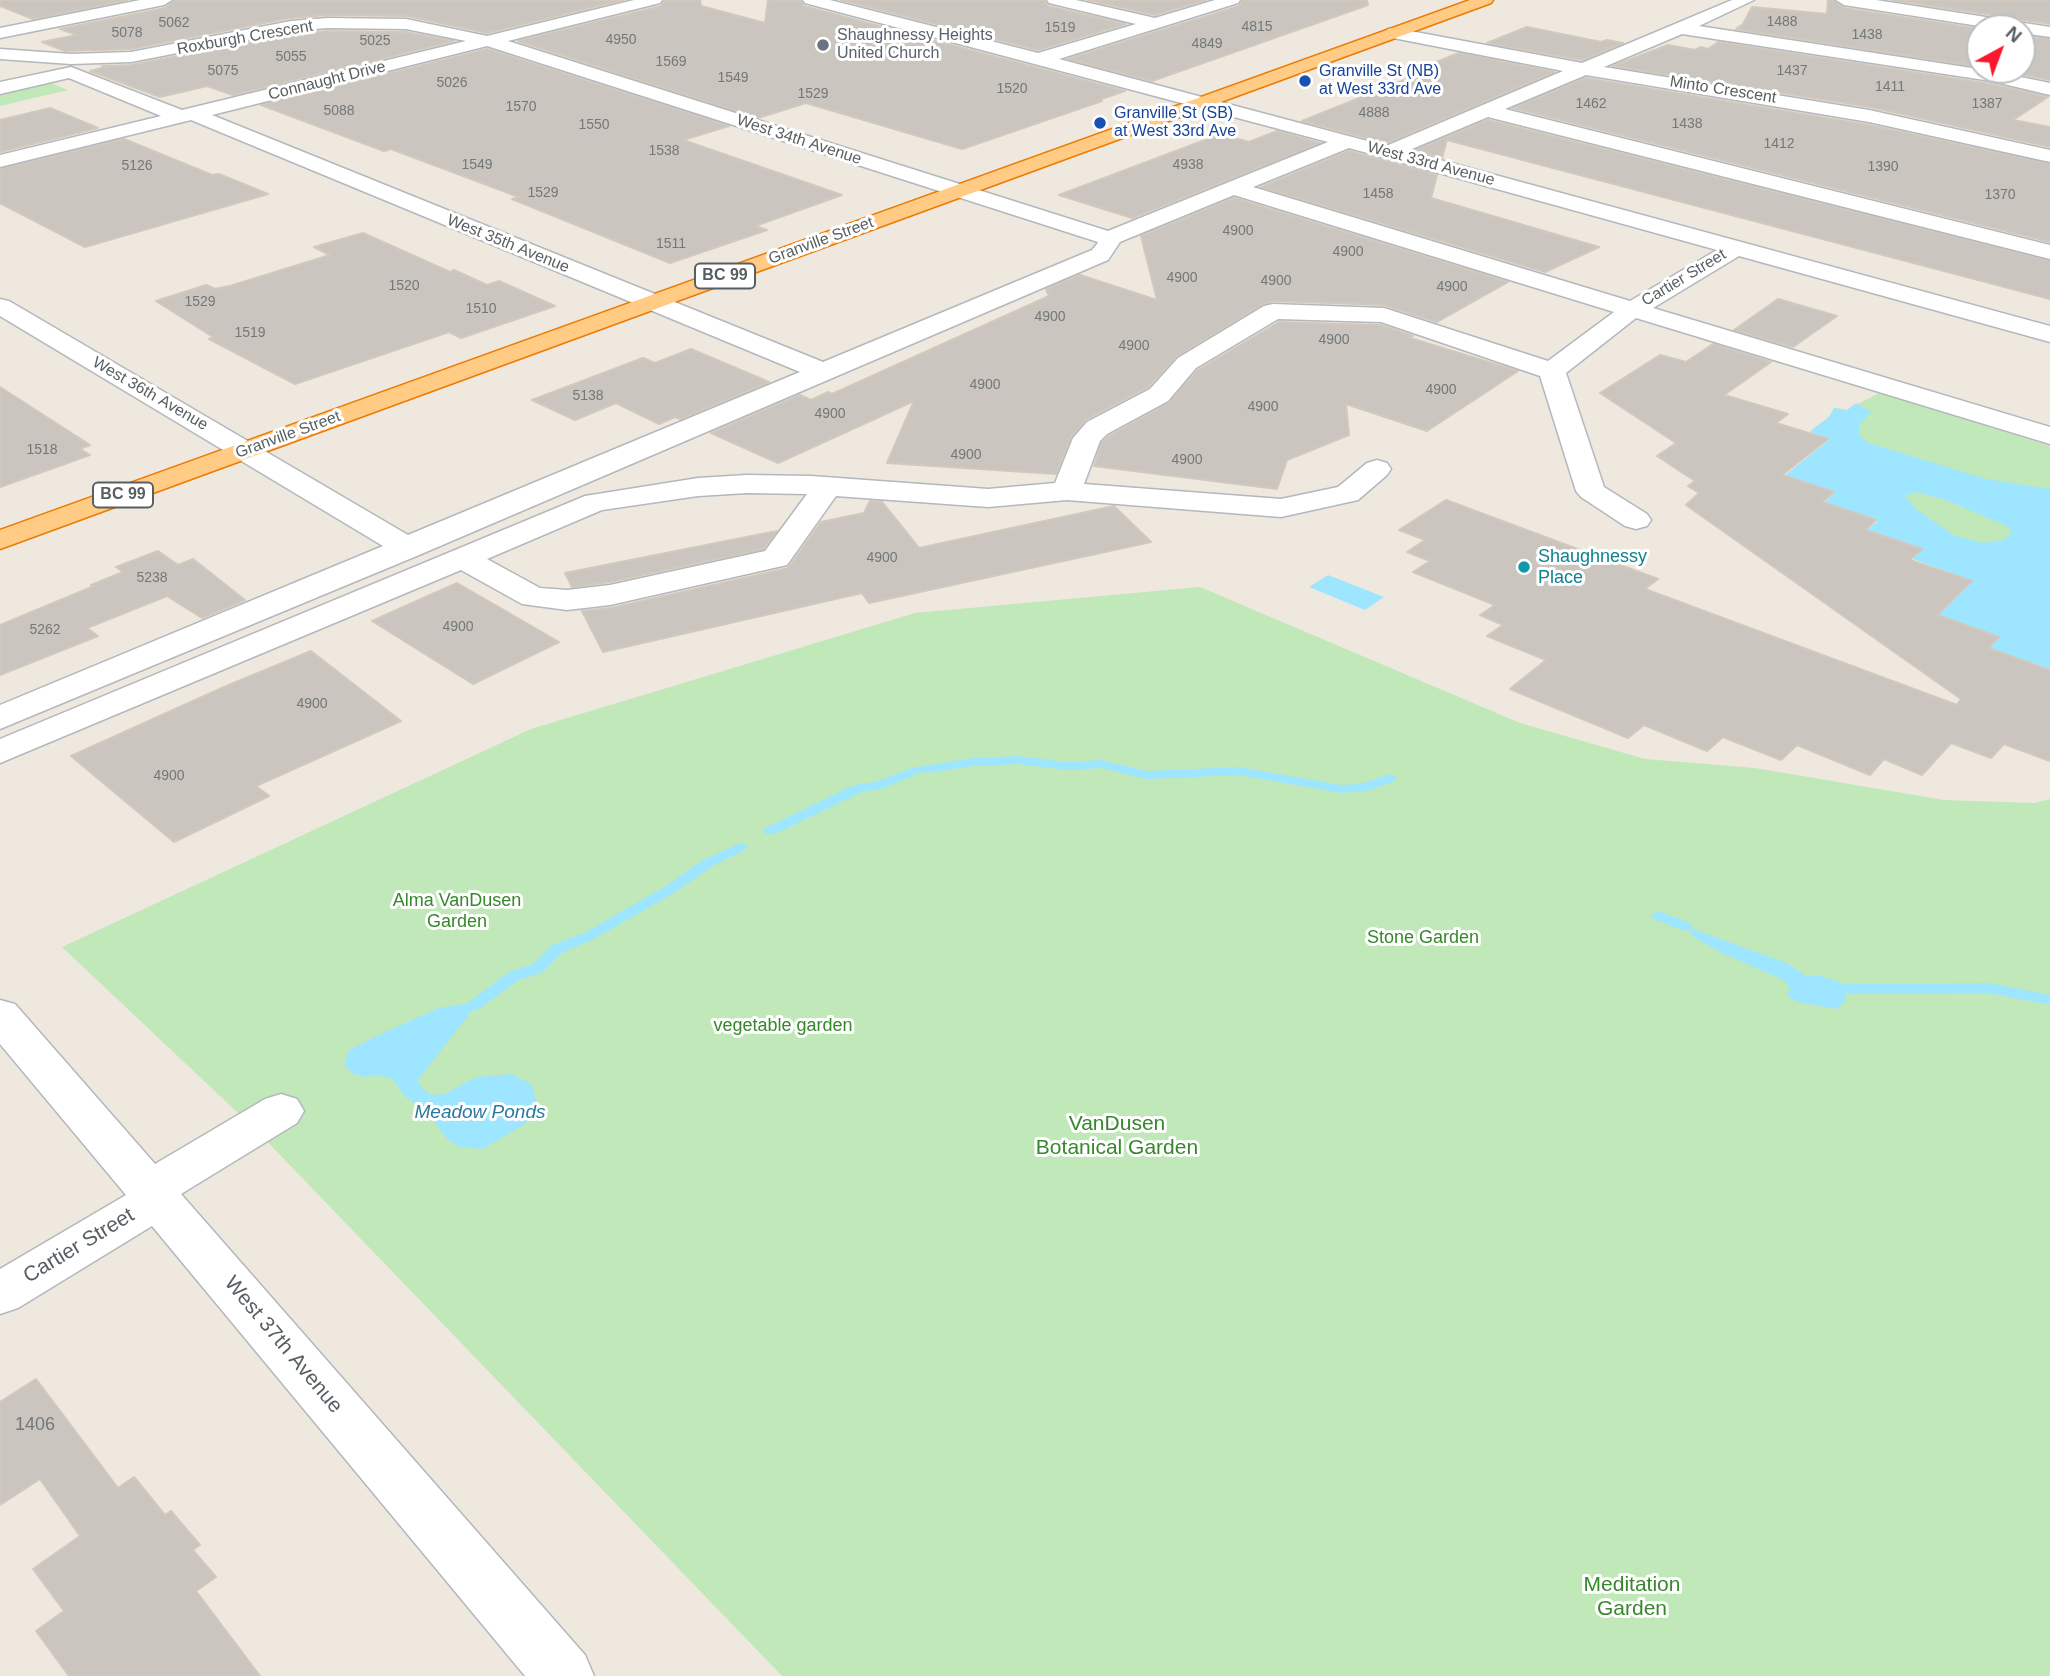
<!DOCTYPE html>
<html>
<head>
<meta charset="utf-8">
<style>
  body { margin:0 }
  #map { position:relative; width:2050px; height:1676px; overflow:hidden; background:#eee8df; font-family:Helvetica,sans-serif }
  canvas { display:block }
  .north { position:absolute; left:1966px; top:14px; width:70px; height:70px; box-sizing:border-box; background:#fff; border:2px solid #bcbfc0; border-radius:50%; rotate:41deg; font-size:19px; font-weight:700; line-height:28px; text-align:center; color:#585f62 }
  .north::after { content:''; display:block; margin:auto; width:24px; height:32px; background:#fb172d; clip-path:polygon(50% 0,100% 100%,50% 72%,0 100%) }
</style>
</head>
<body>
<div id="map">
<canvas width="2050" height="1676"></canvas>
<div class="north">N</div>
</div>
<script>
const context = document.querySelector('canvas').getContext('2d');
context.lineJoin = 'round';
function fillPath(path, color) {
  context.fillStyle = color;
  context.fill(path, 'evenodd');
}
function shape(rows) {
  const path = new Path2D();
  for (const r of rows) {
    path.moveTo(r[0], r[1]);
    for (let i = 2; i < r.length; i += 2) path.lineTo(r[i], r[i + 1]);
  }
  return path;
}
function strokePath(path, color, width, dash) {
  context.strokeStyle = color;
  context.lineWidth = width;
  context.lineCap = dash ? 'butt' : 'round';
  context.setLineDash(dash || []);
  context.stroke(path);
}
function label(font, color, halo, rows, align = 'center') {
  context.font = font + ' Helvetica,sans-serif';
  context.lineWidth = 6;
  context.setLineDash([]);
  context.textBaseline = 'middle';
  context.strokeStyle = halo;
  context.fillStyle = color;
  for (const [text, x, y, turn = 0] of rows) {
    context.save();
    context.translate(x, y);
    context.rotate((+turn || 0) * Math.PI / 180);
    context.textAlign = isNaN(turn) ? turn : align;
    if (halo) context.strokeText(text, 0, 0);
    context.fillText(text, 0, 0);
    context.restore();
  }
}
const green = shape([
  [51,83,68,90,0,106,0,95],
  [1879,393,2050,446,2050,669,1973,581,1913,559,1920,549,1878,521,1824,503,1835,492,1784,476,1829,440,1810,432,1829,417,1834,408,1847,410],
  [1200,587,1520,723,1645,759,1755,768,1944,800,2034,803,2050,799,2050,1676,782,1676,255,1129,62,947,531,729,915,613]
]);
const water = shape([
  [1856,403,1871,412,1859,426,1859,436,1869,443,1986,479,2050,489,2050,669,1988,648,1937,616,1973,581,1913,559,1920,549,1866,530,1878,521,1824,503,1835,492,1784,476,1829,440,1810,432,1813,429,1829,417,1834,408,1847,410],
  [1915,492,1943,499,2007,526,2012,533,2004,540,1983,543,1955,536,1916,509,1905,496],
  [1328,575,1384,597,1365,610,1309,587],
  [1685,926,1789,964,1806,976,1821,976,1839,982,1846,989,1846,1001,1837,1009,1797,1002,1787,996,1790,989,1784,980,1724,954,1695,938],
  [471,1003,474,1008,472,1011,417,1081,427,1093,435,1095,445,1094,476,1077,511,1074,531,1084,538,1105,525,1124,483,1149,459,1147,446,1138,426,1110,405,1097,394,1080,381,1075,365,1077,353,1074,344,1064,349,1050,385,1032,439,1008]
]);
const stream = shape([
  [1018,756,1067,762,1101,760,1147,771,1239,767,1341,785,1360,784,1390,774,1397,778,1395,781,1367,791,1341,793,1239,775,1147,779,1101,768,1067,770,1018,764,974,766,927,773,922,772,882,789,862,792,775,834,765,834,763,831,765,828,854,785,875,782,911,768,974,758,1018,756],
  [740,843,745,844,747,847,745,850,713,866,674,893,594,939,562,953,543,972,519,980,479,1009,467,1009,465,1005,509,972,533,964,552,945,584,933,664,887,703,860,740,843],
  [1658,911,1690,923,1692,926,1685,931,1653,919,1651,916,1658,911],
  [1989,983,2050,995,2050,1005,1989,993,1846,994,1841,993,1838,989,1841,985,1846,984,1989,983]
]);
const building = shape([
  [0,0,127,0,33,19,0,6,0,0],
  [174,0,623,0,487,33,407,16,327,15,290,18,131,49,65,51,42,42,77,35,60,29,165,8,174,0],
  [665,0,700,0,701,6,765,23,768,0,800,0,804,6,1125,91,1098,100,1102,101,962,149,806,103,758,118,518,41,661,6,665,0],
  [841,0,1044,0,1048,6,1126,24,1038,50,841,0],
  [1088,0,1206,0,1155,15,1088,0],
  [1243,0,1367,0,1368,5,1152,81,1068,59,1239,6,1243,0],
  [1828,0,1834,0,1844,8,1980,29,1980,67,1736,29,1743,24,1752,7,1827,14,1828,0],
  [1893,0,2050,0,2050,24,1893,0],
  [1527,27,1601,42,1607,40,1623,43,1582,60,1487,43,1527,27],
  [327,31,406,32,454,41,233,95,207,86,160,97,90,71,106,67,102,66,131,65,291,34,327,31],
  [2022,36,2050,39,2050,80,1999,70,2022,70,2022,36],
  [1718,42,1991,84,2048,97,2013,120,2050,127,2050,147,1870,107,1613,66,1668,45,1695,50,1701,47,1708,49,1718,42],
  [487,49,729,126,683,140,842,195,755,226,767,230,670,263,512,199,519,197,391,149,384,151,261,105,487,49],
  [1459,53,1554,72,1386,143,1302,121,1424,72,1416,70,1459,53],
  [1586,78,1869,125,2050,164,2050,242,1513,108,1586,78],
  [50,108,98,128,0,152,0,120,50,108],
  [1488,120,2050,261,2050,299,1447,140,1442,158,1415,150,1488,120],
  [1277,131,1320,143,1132,218,1059,195,1221,134,1249,142,1277,131],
  [124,139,212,175,219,174,268,194,85,247,0,203,0,169,124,139],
  [1349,151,1437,175,1431,198,1599,247,1545,272,1261,187,1349,151],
  [1234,198,1508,282,1437,322,1384,305,1273,301,1263,304,1177,356,1148,387,1085,420,1071,437,1056,474,887,463,914,401,778,463,711,433,800,395,811,400,828,392,832,394,1049,296,1046,289,1080,275,1157,300,1141,236,1234,198],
  [363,233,450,272,454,270,487,285,499,281,555,306,461,338,449,332,295,384,209,339,213,337,156,301,206,285,215,289,230,286,330,255,314,247,363,233],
  [1778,299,1837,316,1793,347,1734,330,1778,299],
  [1279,322,1381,325,1413,336,1410,338,1518,371,1427,431,1346,404,1349,435,1287,460,1277,489,1094,466,1102,442,1109,436,1169,403,1198,370,1279,322],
  [1713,344,1771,362,1724,395,1788,414,1776,423,1828,439,1782,475,1834,492,1822,502,1876,520,1865,530,1922,549,1910,560,1972,581,1937,615,1999,637,1988,648,2050,670,2050,761,2004,744,1991,758,1951,743,1922,775,1884,759,1870,775,1797,745,1781,760,1723,737,1707,751,1644,725,1628,738,1510,689,1546,660,1487,636,1503,625,1480,615,1495,605,1413,572,1430,561,1407,552,1425,540,1399,530,1446,500,1658,579,1645,589,1957,705,1961,699,1686,505,1699,493,1688,486,1695,481,1657,456,1676,443,1600,393,1660,355,1686,362,1713,344],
  [691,349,769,382,680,419,675,417,659,424,616,403,575,420,532,400,643,358,655,363,691,349],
  [0,387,90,445,80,449,90,455,0,487,0,387],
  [870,501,882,502,919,548,1114,506,1151,542,869,603,862,593,603,652,582,611,611,608,788,568,821,522,864,513,870,501],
  [777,531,763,549,610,582,572,587,565,573,777,531],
  [158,551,178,565,193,559,245,600,202,618,167,596,87,628,98,636,0,675,0,625,94,586,91,585,123,572,116,567,158,551],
  [457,583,559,642,473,684,372,621,457,583],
  [311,651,401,721,256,786,269,796,174,842,71,756,224,687,311,651],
  [36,1379,118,1488,134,1477,165,1515,171,1511,200,1545,193,1550,216,1577,196,1591,260,1676,69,1676,36,1631,64,1611,33,1569,80,1536,40,1479,0,1505,0,1402,36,1379]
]);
const minor = shape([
  [140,0,172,0,164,5,0,38,0,28,140,0],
  [634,0,662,0,660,3,508,41,1108,231,1328,142,805,3,803,0,830,0,1038,53,1136,24,1049,3,1047,0,1076,0,1155,18,1215,0,1240,0,1238,3,1059,59,1386,146,1563,71,1388,37,1385,33,1388,29,1394,28,1582,63,1732,0,1754,0,1699,26,1991,71,2050,83,2050,95,1991,81,1682,34,1604,67,1869,110,2050,150,2050,162,1869,122,1586,75,1505,109,2050,245,2050,259,1488,117,1407,151,2050,326,2050,342,1739,256,1653,308,2050,427,2050,444,1636,318,1566,373,1604,487,1647,514,1651,520,1647,526,1636,529,1625,526,1581,497,1576,491,1540,376,1381,322,1278,319,1196,368,1168,401,1107,434,1100,441,1084,484,1281,499,1338,487,1367,463,1377,460,1387,463,1391,469,1387,475,1358,500,1281,517,1067,500,988,507,836,496,787,565,610,605,567,610,522,604,461,570,0,763,0,739,585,496,698,478,747,475,811,476,988,489,1055,483,1073,438,1087,422,1150,389,1178,358,1264,306,1273,304,1384,308,1548,361,1614,312,1234,195,1127,239,1120,242,1108,260,419,555,0,729,0,705,383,546,0,316,0,299,9,301,408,535,800,372,191,120,0,167,0,155,161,116,69,78,0,94,0,82,71,67,182,110,466,41,406,29,327,28,291,31,131,62,71,64,0,59,0,49,71,54,131,52,291,21,327,18,406,19,487,36,634,0],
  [487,46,1098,242,1097,244,1092,250,823,362,212,115,487,46],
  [1349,148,1717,250,1630,301,1253,187,1349,148],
  [747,493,807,494,765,551,610,585,567,590,540,588,487,559,602,510,698,496,747,493],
  [1836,0,1876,0,2050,27,2050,37,2022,33,2022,28,1992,28,1844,5,1836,0],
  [0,1000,15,1004,155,1164,265,1099,281,1094,297,1099,304,1111,297,1123,181,1194,585,1655,594,1676,525,1676,152,1226,18,1308,0,1314,0,1269,126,1195,0,1044,0,1000]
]);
const highway = shape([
  [1470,0,1493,0,1491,3,0,549,0,530,1470,0]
]);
const markers = [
  [823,45,7,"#6b7280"],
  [1305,81,7,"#1a4fb4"],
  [1100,123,7,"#1a4fb4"],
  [1524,567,7,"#0f9aa8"]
];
const numberNames = [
  ["1488",1782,22],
  ["5062",174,23],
  ["4815",1257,27],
  ["1519",1060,28],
  ["5078",127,33],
  ["1438",1867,35],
  ["4950",621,40],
  ["5025",375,41],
  ["4849",1207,44],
  ["5055",291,57],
  ["1569",671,62],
  ["5075",223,71],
  ["1437",1792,71],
  ["1549",733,78],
  ["5026",452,83],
  ["1411",1890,87],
  ["1520",1012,89],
  ["1529",813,94],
  ["1462",1591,104],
  ["1387",1987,104],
  ["1570",521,107],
  ["5088",339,111],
  ["4888",1374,113],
  ["1438",1687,124],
  ["1550",594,125],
  ["1412",1779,144],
  ["1538",664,151],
  ["1549",477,165],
  ["4938",1188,165],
  ["5126",137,166],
  ["1390",1883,167],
  ["1529",543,193],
  ["1458",1378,194],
  ["1370",2000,195],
  ["4900",1238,231],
  ["1511",671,244],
  ["4900",1348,252],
  ["4900",1182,278],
  ["4900",1276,281],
  ["1520",404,286],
  ["4900",1452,287],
  ["1529",200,302],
  ["1510",481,309],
  ["4900",1050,317],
  ["1519",250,333],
  ["4900",1334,340],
  ["4900",1134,346],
  ["4900",985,385],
  ["4900",1441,390],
  ["5138",588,396],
  ["4900",1263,407],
  ["4900",830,414],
  ["1518",42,450],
  ["4900",966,455],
  ["4900",1187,460],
  ["4900",882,558],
  ["5238",152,578],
  ["4900",458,627],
  ["5262",45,630],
  ["4900",312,704],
  ["4900",169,776]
];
const farWorshipnames = [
  ["Shaughnessy Heights",837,36],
  ["United Church",837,54]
];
const farStreetnames = [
  ["Roxburgh Crescent",245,38,-10],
  ["Connaught Drive",327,81,-14],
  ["Minto Crescent",1723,90,9],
  ["West 34th Avenue",799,140,18],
  ["West 33rd Avenue",1431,164,15],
  ["Granville Street",821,241,-20],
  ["West 35th Avenue",508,244,22],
  ["Cartier Street",1684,278,-31],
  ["West 36th Avenue",150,394,30],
  ["Granville Street",288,435,-20]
];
const farTransitnames = [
  ["Granville St (NB)",1319,72],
  ["at West 33rd Ave",1319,90],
  ["Granville St (SB)",1114,114],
  ["at West 33rd Ave",1114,132]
];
const shields = [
  [725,276,60],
  [123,495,60]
];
const shieldNames = [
  ["BC 99",725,276],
  ["BC 99",123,495]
];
const cultureNames = [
  ["Shaughnessy",1538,557],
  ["Place",1538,578]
];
const parkNames = [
  ["Alma VanDusen",457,901],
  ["Garden",457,922],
  ["Stone Garden",1423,938],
  ["vegetable garden",783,1026]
];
const nearNumbernames = [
  ["1406",35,1425]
];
const waterNames = [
  ["Meadow Ponds",480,1113]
];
const nearParknames = [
  ["VanDusen",1117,1124],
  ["Botanical Garden",1117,1148],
  ["Meditation",1632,1585],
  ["Garden",1632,1609]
];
const nearStreetnames = [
  ["Cartier Street",79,1246,-31],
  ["West 37th Avenue",283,1345,50]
];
fillPath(green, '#c1e8b8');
fillPath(water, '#9ee5ff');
fillPath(stream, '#9ee5ff');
fillPath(building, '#cac5be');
strokePath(building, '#d3c8bd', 2);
strokePath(minor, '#b3b8bc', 3);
strokePath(highway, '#ed7a00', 3);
fillPath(minor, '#fff');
fillPath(highway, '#ffcb85');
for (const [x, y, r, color] of markers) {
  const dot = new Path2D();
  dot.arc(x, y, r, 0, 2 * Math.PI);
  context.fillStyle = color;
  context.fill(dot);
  strokePath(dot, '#fff', 2.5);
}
label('14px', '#747879', null, numberNames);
label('16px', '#5b616d', '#fff', farWorshipnames, 'left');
label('16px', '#585f62', '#fff', farStreetnames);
label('16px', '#164399', '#fff', farTransitnames, 'left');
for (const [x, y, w] of shields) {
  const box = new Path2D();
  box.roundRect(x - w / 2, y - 12.5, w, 25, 5);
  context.fillStyle = '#fff';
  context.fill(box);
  strokePath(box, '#585f62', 2);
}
label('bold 16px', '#585f62', null, shieldNames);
label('18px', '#0d838f', '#fff', cultureNames, 'left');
label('18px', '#37872c', '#fff', parkNames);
label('18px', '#747879', null, nearNumbernames);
label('italic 19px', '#2b78a0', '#fff', waterNames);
label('21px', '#37872c', '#fff', nearParknames);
label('21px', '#585f62', '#fff', nearStreetnames);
</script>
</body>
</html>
